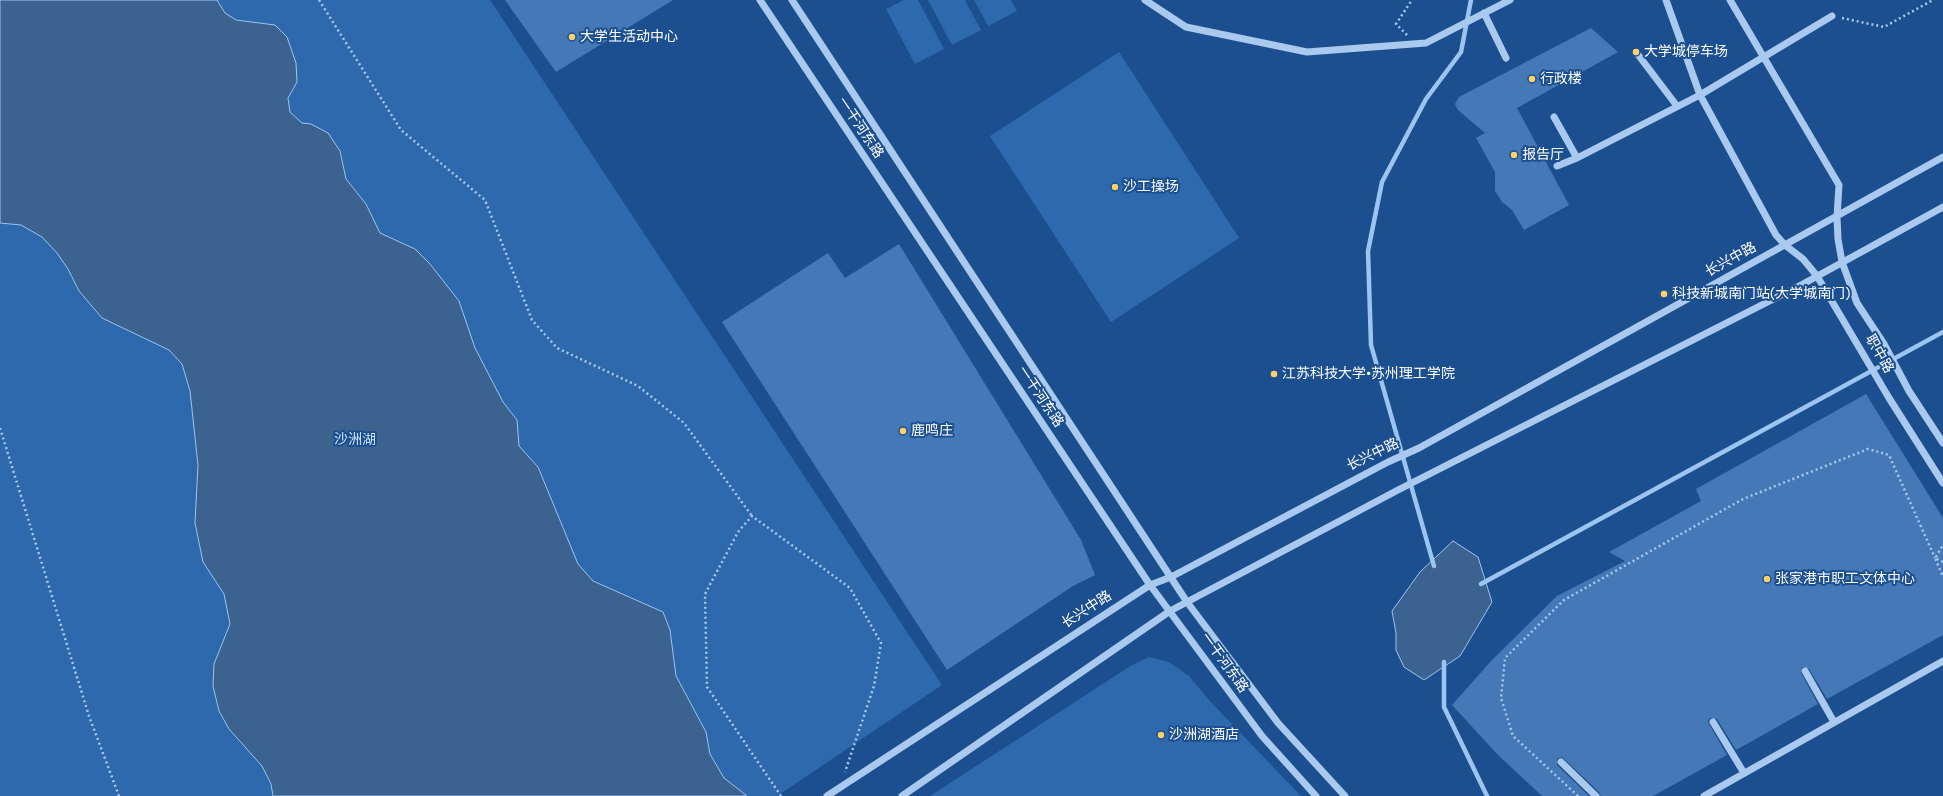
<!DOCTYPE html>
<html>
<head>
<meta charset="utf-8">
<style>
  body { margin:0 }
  canvas { display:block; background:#1b4f8f }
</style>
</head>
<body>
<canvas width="1943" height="796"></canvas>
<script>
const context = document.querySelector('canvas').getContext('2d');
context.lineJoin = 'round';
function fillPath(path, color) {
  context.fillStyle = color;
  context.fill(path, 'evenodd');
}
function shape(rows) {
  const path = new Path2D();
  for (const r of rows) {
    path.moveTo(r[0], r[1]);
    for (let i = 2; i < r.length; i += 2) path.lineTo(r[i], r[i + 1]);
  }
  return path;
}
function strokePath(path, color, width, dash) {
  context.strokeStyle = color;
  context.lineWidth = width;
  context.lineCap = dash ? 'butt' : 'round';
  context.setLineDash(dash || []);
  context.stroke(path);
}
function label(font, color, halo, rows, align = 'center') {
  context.font = font + ' "DM Sans","Noto Sans SC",sans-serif';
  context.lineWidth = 4;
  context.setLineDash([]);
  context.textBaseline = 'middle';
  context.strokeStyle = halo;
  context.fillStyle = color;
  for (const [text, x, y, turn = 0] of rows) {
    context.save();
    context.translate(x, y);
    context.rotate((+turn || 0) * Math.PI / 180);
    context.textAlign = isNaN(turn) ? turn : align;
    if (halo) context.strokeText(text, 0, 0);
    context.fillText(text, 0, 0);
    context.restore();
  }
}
const green = shape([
  [0,0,490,0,942,685,777,796,0,796],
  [904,0,918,0,944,49,915,64,886,9],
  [928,0,965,0,981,30,952,45],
  [974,0,1011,0,1017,11,988,26],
  [1119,52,1239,238,1111,322,990,136],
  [1149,657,1169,662,1189,676,1209,700,1301,796,930,796,1132,665]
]);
const water = shape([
  [0,0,217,0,225,13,236,20,275,25,287,37,296,63,297,82,288,98,290,112,302,123,311,124,328,133,340,151,346,179,366,204,380,233,415,249,430,264,459,301,475,348,503,402,517,420,519,446,538,467,578,564,593,581,663,612,670,630,676,676,706,732,710,754,724,778,747,796,273,796,271,784,262,766,229,729,219,711,213,686,214,664,230,624,224,594,203,562,195,523,198,465,190,391,182,364,169,350,102,318,79,291,68,269,57,253,42,237,21,225,0,223,0,0],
  [1453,541,1478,557,1492,602,1460,656,1424,680,1404,667,1396,650,1396,633,1392,611,1420,572,1453,541]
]);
const stream = shape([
  [1434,566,1371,345,1368,251,1382,182,1426,99,1461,52,1471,0],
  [1481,584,1943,332],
  [1444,662,1444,707,1487,796]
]);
const building = shape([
  [505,0,673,0,556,72],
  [1591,28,1618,52,1517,108,1569,205,1524,230,1512,210,1502,202,1495,191,1495,172,1476,138,1485,133,1458,110,1455,104,1459,97],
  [899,244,1081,540,1095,575,1073,586,947,670,722,322,828,253,845,278],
  [1866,394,1943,518,1943,635,1827,699,1809,669,1803,667,1801,669,1801,673,1818,704,1736,750,1717,719,1711,718,1708,720,1709,724,1727,755,1653,796,1601,796,1599,792,1562,757,1557,759,1557,765,1589,796,1542,796,1498,755,1452,705,1492,660,1557,596,1625,561,1609,552,1701,501,1696,489]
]);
const path = shape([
  [319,0,401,130,485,200,532,320,557,348,638,386,684,423,752,516],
  [1842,18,1884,27,1933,0],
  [1407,35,1396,24,1412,0],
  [0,428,89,716,119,796],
  [1936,557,1943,545],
  [1943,562,1935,558,1943,577],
  [781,796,707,687,705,594,738,532,752,516,850,588,881,643,874,686,845,772],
  [1578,796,1513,736,1501,698,1505,658,1564,600,1743,499,1868,449,1889,455,1935,558]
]);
const minor = shape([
  [760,0,1150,585,1262,736,1316,796],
  [792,0,1187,602,1278,723,1345,796],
  [1145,0,1186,27,1307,52,1426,43,1510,0],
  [1666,0,1700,95,1776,235,1785,245,1803,259,1817,276,1889,398,1943,483],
  [1730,0,1839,185,1837,217,1838,239,1842,262,1857,303,1884,344,1909,391,1943,443],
  [1484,13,1506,58],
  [1636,52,1677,106],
  [1554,117,1577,158],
  [1557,166,1577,158,1700,95,1832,16],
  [1805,671,1834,722],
  [1713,722,1744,773],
  [1561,762,1596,796],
  [827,796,1150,585,1171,577,1388,462,1419,448,1943,157],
  [902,796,1170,611,1398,490,1803,284,1943,207],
  [1704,796,1943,661]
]);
const markers = [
  [572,37,4,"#ffd166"],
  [1636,52,4,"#ffd166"],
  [1532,79,4,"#ffd166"],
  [1514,155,4,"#ffd166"],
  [1115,187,4,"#ffd166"],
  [1664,294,4,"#ffd166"],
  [1274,374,4,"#ffd166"],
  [903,431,4,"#ffd166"],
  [1767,579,4,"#ffd166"],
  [1161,735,4,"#ffd166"]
];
const poiNames = [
  ["大学生活动中心",580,37],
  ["大学城停车场",1644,52],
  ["行政楼",1540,79],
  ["报告厅",1522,155],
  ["沙工操场",1123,187],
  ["科技新城南门站(大学城南门)",1672,294],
  ["江苏科技大学•苏州理工学院",1282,374],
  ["鹿鸣庄",911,431],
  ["张家港市职工文体中心",1775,579],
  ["沙洲湖酒店",1169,735]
];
const streetNames = [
  ["一干河东路",860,128,56],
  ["长兴中路",1731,260,-29],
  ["职中路",1879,354,60],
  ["一干河东路",1040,397,56],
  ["长兴中路",1373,455,-26],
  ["长兴中路",1087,610,-33],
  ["一干河东路",1224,663,54]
];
const parkNames = [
  ["沙洲湖",355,440]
];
fillPath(green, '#2e69ad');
fillPath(water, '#3c6290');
strokePath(water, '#9cc4f0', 1);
strokePath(stream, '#9cc4f0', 4.5);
fillPath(building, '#4478b7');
strokePath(path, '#a9c9ee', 2.5, [2, 3]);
strokePath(minor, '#a9c9ee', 7);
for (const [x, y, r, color] of markers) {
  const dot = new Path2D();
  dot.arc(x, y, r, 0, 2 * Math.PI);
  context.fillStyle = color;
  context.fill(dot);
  strokePath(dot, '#1b4f8f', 1.5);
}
label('14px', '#fff', '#1b4f8f', poiNames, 'left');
label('14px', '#fff', '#1b4f8f', streetNames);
label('14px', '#cfe3fa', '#1b4f8f', parkNames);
</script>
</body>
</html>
